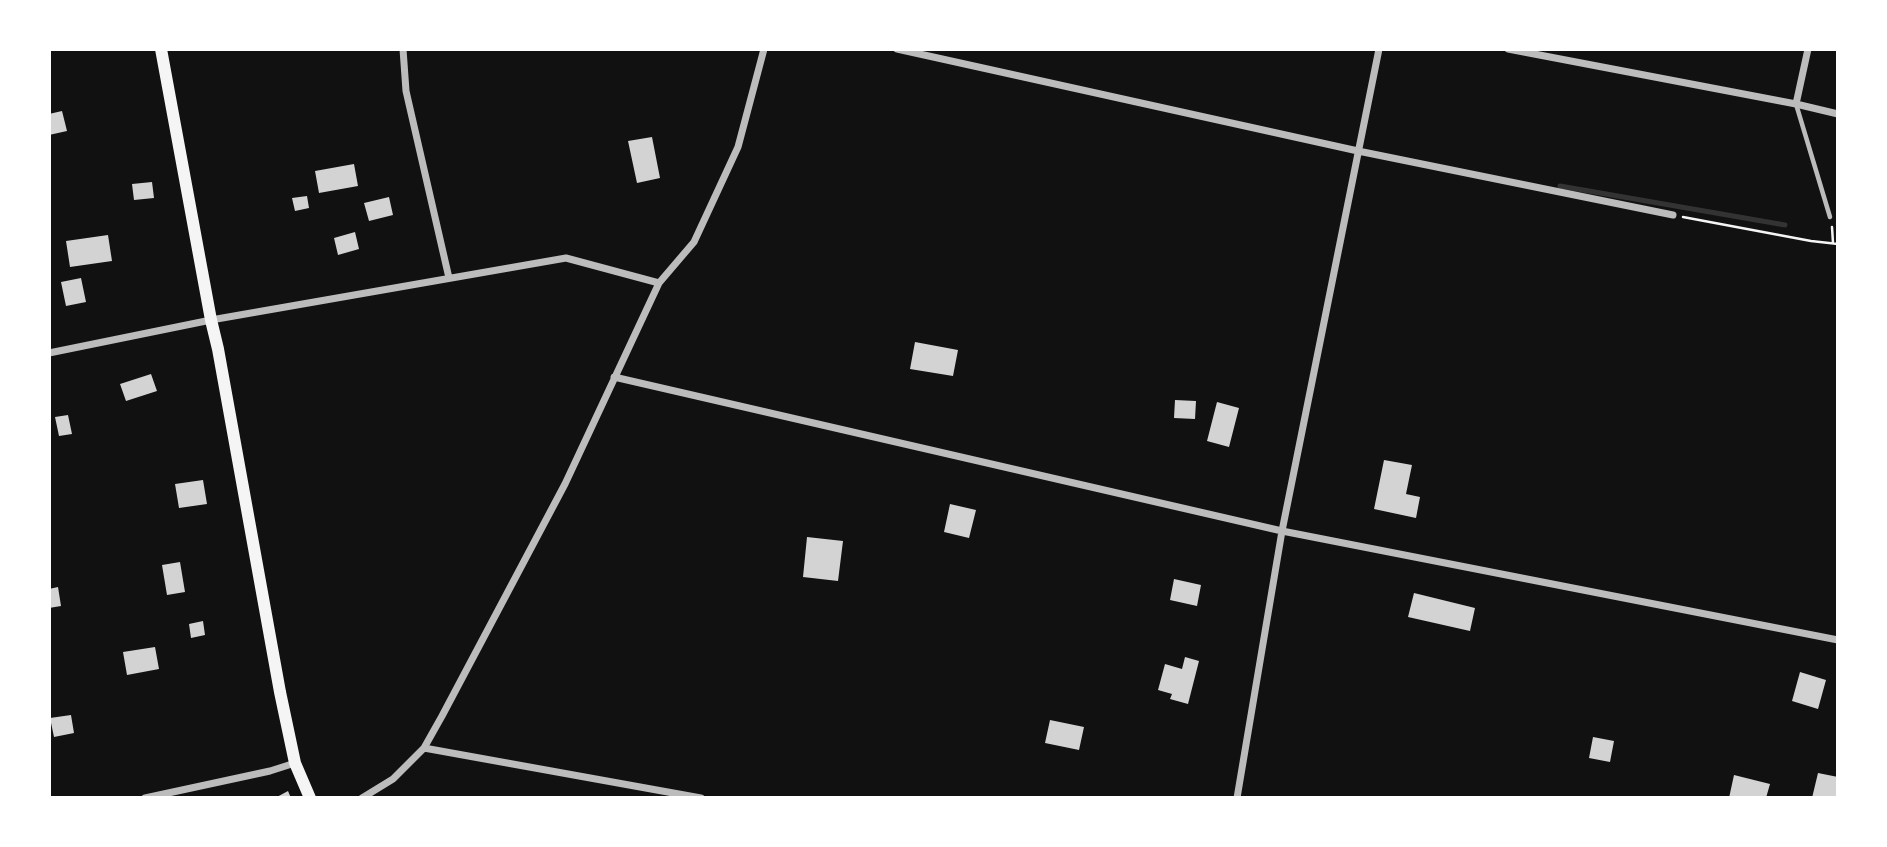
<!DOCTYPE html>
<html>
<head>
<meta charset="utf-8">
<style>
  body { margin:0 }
  #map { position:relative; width:1887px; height:847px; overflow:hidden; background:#111; font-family:"Exo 2",sans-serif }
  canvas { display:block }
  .frame { position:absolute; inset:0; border:51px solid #fff; pointer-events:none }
</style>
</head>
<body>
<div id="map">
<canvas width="1887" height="847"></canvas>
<div class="frame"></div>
</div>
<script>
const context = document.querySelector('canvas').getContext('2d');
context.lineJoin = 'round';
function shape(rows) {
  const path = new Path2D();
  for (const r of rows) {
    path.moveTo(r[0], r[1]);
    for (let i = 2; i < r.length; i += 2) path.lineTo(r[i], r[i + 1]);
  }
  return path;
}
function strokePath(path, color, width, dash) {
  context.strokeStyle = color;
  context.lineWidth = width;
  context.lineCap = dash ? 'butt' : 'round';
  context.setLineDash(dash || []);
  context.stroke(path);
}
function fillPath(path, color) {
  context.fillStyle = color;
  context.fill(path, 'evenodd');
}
const stream = shape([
  [1560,186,1785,225]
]);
const building = shape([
  [62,111,67,131,49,135,49,114],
  [652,137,660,178,637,183,628,141],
  [354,164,358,186,319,193,315,171],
  [152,182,154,198,134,200,132,184],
  [307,196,309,208,295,211,292,198],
  [389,197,393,215,369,221,364,203],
  [355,232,359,249,338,255,334,238],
  [108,235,112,261,70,267,66,241],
  [81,278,86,302,66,306,61,282],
  [915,342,958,350,953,376,910,369],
  [151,374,157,391,126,401,120,384],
  [1175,400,1196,401,1195,419,1174,418],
  [1217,402,1239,408,1229,447,1207,441],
  [68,415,72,434,59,436,55,417],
  [1384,460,1412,465,1406,494,1420,497,1416,518,1374,509],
  [203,480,207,504,179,508,175,484],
  [950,504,976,510,969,538,944,532],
  [807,537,843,541,838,581,803,577],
  [180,562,185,592,167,595,162,565],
  [1174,579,1201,585,1197,606,1170,600],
  [58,587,61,606,49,608,49,589],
  [1414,593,1475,608,1470,631,1408,617],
  [203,621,205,635,191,638,189,624],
  [155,647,159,669,127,675,123,652],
  [1185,657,1199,661,1188,704,1170,699,1172,694,1158,690,1165,664,1182,669],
  [1800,672,1826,680,1818,709,1792,701],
  [71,715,74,733,54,737,50,718],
  [1050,720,1084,727,1079,750,1045,743],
  [1593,737,1614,741,1610,762,1589,758],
  [1818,773,1838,777,1837,798,1812,798],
  [1734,775,1770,784,1766,798,1729,798],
  [288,791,291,798,275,798]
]);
const path = shape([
  [1683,217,1811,241,1838,244],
  [1832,227,1833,243]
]);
const service = shape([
  [1796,104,1830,217]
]);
const minor = shape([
  [403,49,406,91,449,278],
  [897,49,1358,151,1673,215],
  [1508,49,1796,104,1838,114],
  [1796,104,1808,49],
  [49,353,211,320,566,258,659,283],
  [614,377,1282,531,1838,640],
  [424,748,701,798],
  [145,798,270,771,295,763],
  [362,798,393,779,424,748,442,716,565,484,659,283,694,242,738,147,764,49],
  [1237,798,1282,531,1379,49]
]);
const secondary = shape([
  [161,49,211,320,218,349,280,692,295,763,310,798]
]);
strokePath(stream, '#333', 5);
fillPath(building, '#d3d3d3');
strokePath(path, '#f5f5f5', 2.5);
strokePath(service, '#bcbcbc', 4.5);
strokePath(minor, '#bcbcbc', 7);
strokePath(secondary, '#f5f5f5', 12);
</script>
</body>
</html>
